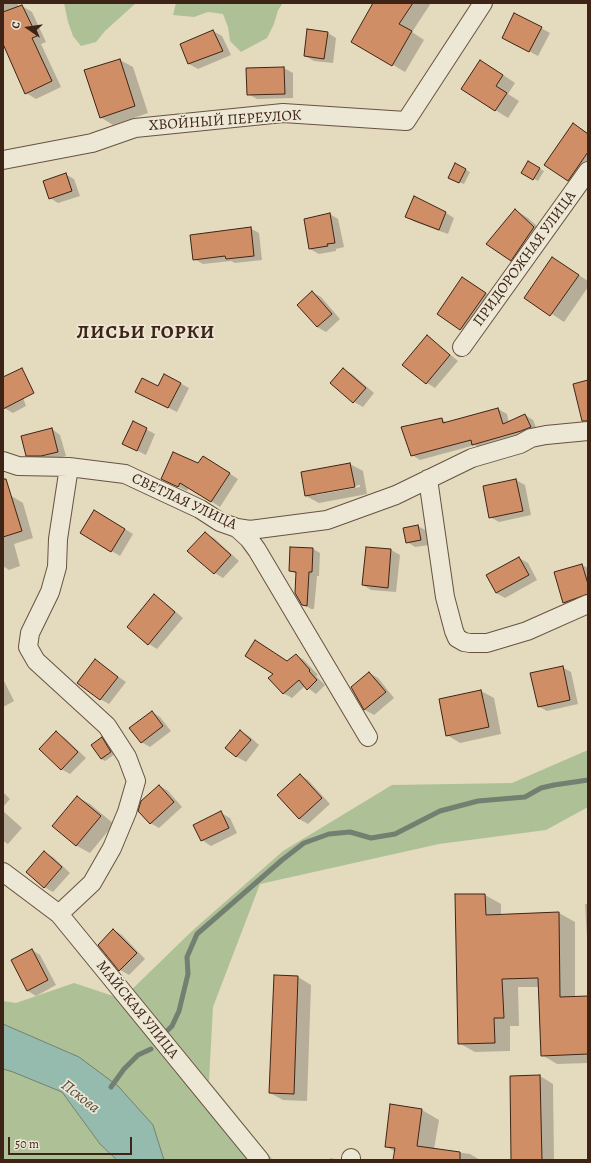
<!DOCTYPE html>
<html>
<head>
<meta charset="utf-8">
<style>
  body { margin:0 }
  #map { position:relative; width:591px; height:1163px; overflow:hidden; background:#e4dabe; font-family:Alegreya,serif }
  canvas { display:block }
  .frame { position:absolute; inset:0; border:4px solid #3e2416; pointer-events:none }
  .north { position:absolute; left:8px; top:8px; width:40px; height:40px; -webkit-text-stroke:3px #ede7d5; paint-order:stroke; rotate:283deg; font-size:11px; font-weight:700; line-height:16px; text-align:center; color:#3e2416 }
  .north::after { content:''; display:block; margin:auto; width:14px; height:18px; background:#3e2416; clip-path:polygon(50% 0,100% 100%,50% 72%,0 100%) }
  .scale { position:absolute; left:8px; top:1137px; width:124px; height:18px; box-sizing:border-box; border:2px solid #3e2416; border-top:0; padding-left:5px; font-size:12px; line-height:14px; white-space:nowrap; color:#3e2416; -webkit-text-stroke:3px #ede7d5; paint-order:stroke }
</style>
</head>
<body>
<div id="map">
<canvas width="591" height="1163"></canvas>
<div class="frame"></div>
<div class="north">С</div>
<div class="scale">50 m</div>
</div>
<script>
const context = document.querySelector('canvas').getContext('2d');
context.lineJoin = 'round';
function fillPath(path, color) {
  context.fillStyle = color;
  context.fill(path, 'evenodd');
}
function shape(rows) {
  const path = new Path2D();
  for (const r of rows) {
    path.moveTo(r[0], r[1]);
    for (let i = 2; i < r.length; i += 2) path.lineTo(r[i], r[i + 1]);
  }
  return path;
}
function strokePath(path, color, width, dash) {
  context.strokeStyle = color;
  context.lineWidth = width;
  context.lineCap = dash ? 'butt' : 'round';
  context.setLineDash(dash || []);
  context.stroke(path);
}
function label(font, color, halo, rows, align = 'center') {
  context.font = font + ' Alegreya,serif';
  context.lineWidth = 3.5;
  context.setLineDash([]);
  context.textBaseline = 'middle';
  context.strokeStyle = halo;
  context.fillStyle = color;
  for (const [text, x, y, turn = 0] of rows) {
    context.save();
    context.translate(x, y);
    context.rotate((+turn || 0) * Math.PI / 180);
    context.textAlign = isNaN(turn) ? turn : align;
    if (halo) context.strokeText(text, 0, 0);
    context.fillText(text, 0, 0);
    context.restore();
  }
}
const green = shape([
  [64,3,136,3,105,31,96,42,81,46,73,36,68,22],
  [176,3,283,3,278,10,274,24,267,38,241,52,230,41,228,27,223,14,208,12,194,17,173,15],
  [588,750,588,807,546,830,439,844,260,884,213,1007,209,1081,273,1160,164,1160,153,1125,79,1057,3,1024,3,1001,16,1003,74,983,122,999,192,931,283,851,392,785,512,783],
  [3,1069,13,1072,62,1092,100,1144,117,1160,3,1160]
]);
const water = shape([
  [3,1024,79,1057,118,1086,153,1125,164,1160,117,1160,100,1144,62,1092,13,1072,3,1069,3,1024]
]);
const shadow = shape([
  [3,3,17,3,19,7,22,6,32,12,46,42,41,44,61,87,36,99,26,93,3,40],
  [375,3,431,3,412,32,424,40,405,72,352,41],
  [541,28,550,33,538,56,512,42],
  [213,31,222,36,231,55,198,69,189,64,181,44],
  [328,33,336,38,333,63,314,61,305,56],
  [120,60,133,67,148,113,113,125,100,117],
  [284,68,293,73,293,98,257,99,248,94],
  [493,68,515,83,508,94,519,101,508,118,462,89],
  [573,124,588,133,588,178,581,188,569,180],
  [529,163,544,171,538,181,523,172],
  [466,170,470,172,464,184,453,180],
  [65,174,74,179,80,196,58,203,50,198],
  [515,210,528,218,547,235,524,267,511,260],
  [446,213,454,218,448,234,415,222,406,217],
  [330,214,338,219,344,247,336,249,336,251,319,254,310,249],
  [250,228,259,233,262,260,235,263,231,261,203,264,194,259],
  [552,258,588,281,588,287,564,322,526,297],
  [463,278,498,301,474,336,461,329],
  [312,292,321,297,340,319,326,332,317,327],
  [427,337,435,342,458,361,435,388,427,383,404,364],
  [343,369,352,374,374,393,363,407,354,402,331,382],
  [3,378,17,380,26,406,13,413,4,408],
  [180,383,189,388,177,412,145,396,159,387],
  [498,409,507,414,509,423,525,415,533,420,538,432,481,449,475,445,420,460,412,455,441,419,448,423],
  [134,423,155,434,146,455,132,448],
  [52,429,60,435,66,456,50,460,36,460,27,455],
  [212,462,238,479,220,507,189,487,187,491,162,479,199,465],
  [350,464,363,471,367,494,319,503,306,496],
  [360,485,360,487,316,495,316,493],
  [516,480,525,485,531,515,499,522,490,517],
  [3,491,23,503,33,538,14,544,20,566,9,570,3,566],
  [103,516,133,534,120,556,81,533],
  [418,526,427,531,429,545,415,547,407,542],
  [205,533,214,538,239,561,223,578,215,573,189,551],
  [366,548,391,550,400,555,396,592,371,590,363,585],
  [313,549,320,553,319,576,317,576,314,609,311,609,303,604,297,574,290,571],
  [519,558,528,563,537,580,505,598,496,593],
  [582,565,588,568,588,601,573,608,564,603,555,573],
  [154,596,163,601,183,618,157,649,149,644,128,627],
  [296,655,304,660,318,675,316,676,325,685,316,694,305,686,292,698,283,693],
  [103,666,126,682,109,704,100,699],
  [562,667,571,672,578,704,547,711,538,706],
  [369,673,378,678,394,698,374,715,365,710,352,687],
  [3,679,14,701,3,707],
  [481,691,494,698,501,734,460,743,447,735],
  [152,712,160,717,171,731,150,747,141,742],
  [240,731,249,736,259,745,246,762,237,757,226,748],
  [57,733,65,738,86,758,70,774,61,769],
  [102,739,106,741,115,754,105,761,101,759],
  [300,775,308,780,330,804,308,824,299,819],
  [160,786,168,791,182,807,159,828,150,823],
  [3,792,10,799,3,807],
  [77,797,90,804,114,824,90,853,77,846,53,826],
  [3,811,22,828,8,844,3,841],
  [221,813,230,818,237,833,211,846,202,840],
  [44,852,53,857,70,873,53,892,44,887],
  [456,895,485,895,501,904,501,916,559,913,575,922,575,998,588,997,588,1063,557,1064,542,1055,539,987,518,987,519,1026,510,1026,510,1051,475,1052,459,1043],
  [585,904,588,904,588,937,587,937],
  [114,930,122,935,145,959,129,975,120,970,99,945],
  [32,950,40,955,56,985,36,996,28,991,12,961],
  [275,976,298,977,311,985,307,1101,283,1100,270,1093],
  [540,1076,553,1084,554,1160,512,1160],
  [391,1106,422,1110,439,1120,434,1149,470,1154,480,1160,394,1160,395,1152,386,1146],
  [330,1158,340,1160,341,1160,330,1160]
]);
const stream = shape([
  [166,1032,172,1026,179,1011,188,974,187,957,197,934,282,860,304,843,329,834,350,832,371,838,395,834,440,811,478,801,525,797,541,788,554,785,588,780],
  [111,1087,124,1069,138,1055,151,1049]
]);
const building = shape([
  [373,3,413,3,399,24,412,31,392,66,351,42,373,3],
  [22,5,37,36,32,38,52,81,25,94,3,44,3,12,22,5],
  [514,13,542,27,529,52,502,38,514,13],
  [307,29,328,32,324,59,304,56,307,29],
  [213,30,223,51,188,64,180,44,213,30],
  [120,59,135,106,100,118,84,70,120,59],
  [480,60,503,75,496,86,507,93,495,111,461,89,480,60],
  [284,67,285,94,247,95,246,68,284,67],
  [573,123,588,134,588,152,568,181,544,165,573,123],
  [528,161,540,168,533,180,521,173,528,161],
  [455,163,466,169,459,183,448,178,455,163],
  [66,173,72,191,49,199,43,181,66,173],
  [414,196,446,212,439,230,405,217,414,196],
  [515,209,534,227,511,261,486,244,515,209],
  [330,213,335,243,327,244,328,246,309,249,304,219,330,213],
  [251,227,254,256,226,259,225,256,193,260,190,235,251,227],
  [552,257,579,275,550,316,524,298,552,257],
  [462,277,486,293,460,330,437,314,462,277],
  [312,291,332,314,317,327,297,305,312,291],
  [427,335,450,355,426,384,402,365,427,335],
  [22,368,34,393,3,409,3,377,22,368],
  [343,368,366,388,353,403,330,383,343,368],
  [164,374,181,383,168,408,135,392,142,378,158,386,164,374],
  [588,380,588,421,582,421,573,384,588,380],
  [498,408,503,424,525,414,531,427,521,431,472,445,471,440,411,456,401,427,442,418,443,423,498,408],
  [133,421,147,428,137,451,122,444,133,421],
  [52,428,58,452,41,456,26,456,21,436,52,428],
  [173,452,198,463,203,456,230,473,211,502,180,483,178,487,161,479,173,452],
  [350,463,355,487,305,496,301,472,350,463],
  [3,479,6,479,22,531,3,537,3,479],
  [516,479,523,511,489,518,483,486,516,479],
  [94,510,125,529,111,552,80,533,94,510],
  [418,525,421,540,406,543,403,528,418,525],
  [205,532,231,555,214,574,187,551,205,532],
  [290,547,313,548,312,572,309,572,307,606,302,605,295,593,296,572,289,571,290,547],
  [366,547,391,549,388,588,362,585,366,547],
  [519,557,529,575,496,593,486,575,519,557],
  [582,564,588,584,588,594,563,603,554,572,582,564],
  [154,594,175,612,148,645,127,627,154,594],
  [255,640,287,661,296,654,310,670,309,671,317,680,307,690,299,680,283,694,268,678,273,674,245,656,255,640],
  [95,659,118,677,100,700,77,683,95,659],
  [563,666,570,700,538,707,530,673,563,666],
  [369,672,386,692,364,710,351,687,369,672],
  [481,690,489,727,446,736,439,699,481,690],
  [152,711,163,726,141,743,129,728,152,711],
  [240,730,251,740,236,757,225,748,240,730],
  [56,731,78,752,61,770,39,749,56,731],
  [102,737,111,752,101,759,91,745,102,737],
  [300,774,322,798,299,819,277,795,300,774],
  [159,785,174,802,150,824,138,811,141,801,159,785],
  [77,796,101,816,76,846,52,826,77,796],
  [221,811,229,828,201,841,193,825,221,811],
  [44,851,62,867,44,888,26,872,44,851],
  [455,894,485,894,486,915,559,912,560,997,588,996,588,1054,541,1056,538,978,502,979,504,1018,494,1018,495,1043,458,1044,455,894],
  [113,929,137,953,119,971,98,945,113,929],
  [32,949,48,980,27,991,11,960,32,949],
  [274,975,298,976,294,1094,269,1093,274,975],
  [540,1075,542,1160,511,1160,510,1076,540,1075],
  [390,1104,422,1109,417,1146,460,1152,460,1160,393,1160,395,1148,385,1147,390,1104]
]);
const minor = shape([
  [3,160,92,143,135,128,283,113,406,121,483,3],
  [462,347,588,171],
  [3,461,18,466,69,467,125,474,200,509,220,522,237,528,250,530,327,520,396,495,472,458,520,444,531,438,546,435,588,431],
  [428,479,445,597,454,631,457,638,464,642,470,643,487,643,527,631,588,604],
  [237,528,249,539,257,550,368,737],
  [3,872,59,914,260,1160],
  [59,914,92,883,112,848,127,812,136,781,127,757,107,726,36,661,28,647,30,633,50,592,57,567,58,539,69,467],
  [351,1160,351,1158]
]);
const streetNames = [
  ["ХВОЙНЫЙ ПЕРЕУЛОК",225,121,-4],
  ["ПРИДОРОЖНАЯ УЛИЦА",525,259,-54],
  ["СВЕТЛАЯ УЛИЦА",184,502,25],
  ["МАЙСКАЯ УЛИЦА",137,1010,51]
];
const waterNames = [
  ["Пскова",80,1097,38]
];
const districtNames = [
  ["ЛИСЬИ ГОРКИ",146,333]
];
fillPath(green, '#aec196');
fillPath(water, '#95bbae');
strokePath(water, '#727f71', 1);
fillPath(shadow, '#0003');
strokePath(stream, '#727f71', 5);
fillPath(building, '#d08e66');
strokePath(building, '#3e2416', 1);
strokePath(minor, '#685240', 20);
strokePath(minor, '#ede7d5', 18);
label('15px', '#3e2416', '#ede7d5', streetNames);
label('italic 16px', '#544a3c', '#ede7d5', waterNames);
context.letterSpacing = '1px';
label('bold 19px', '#3e2416', '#ede7d5', districtNames);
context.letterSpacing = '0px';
</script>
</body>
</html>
